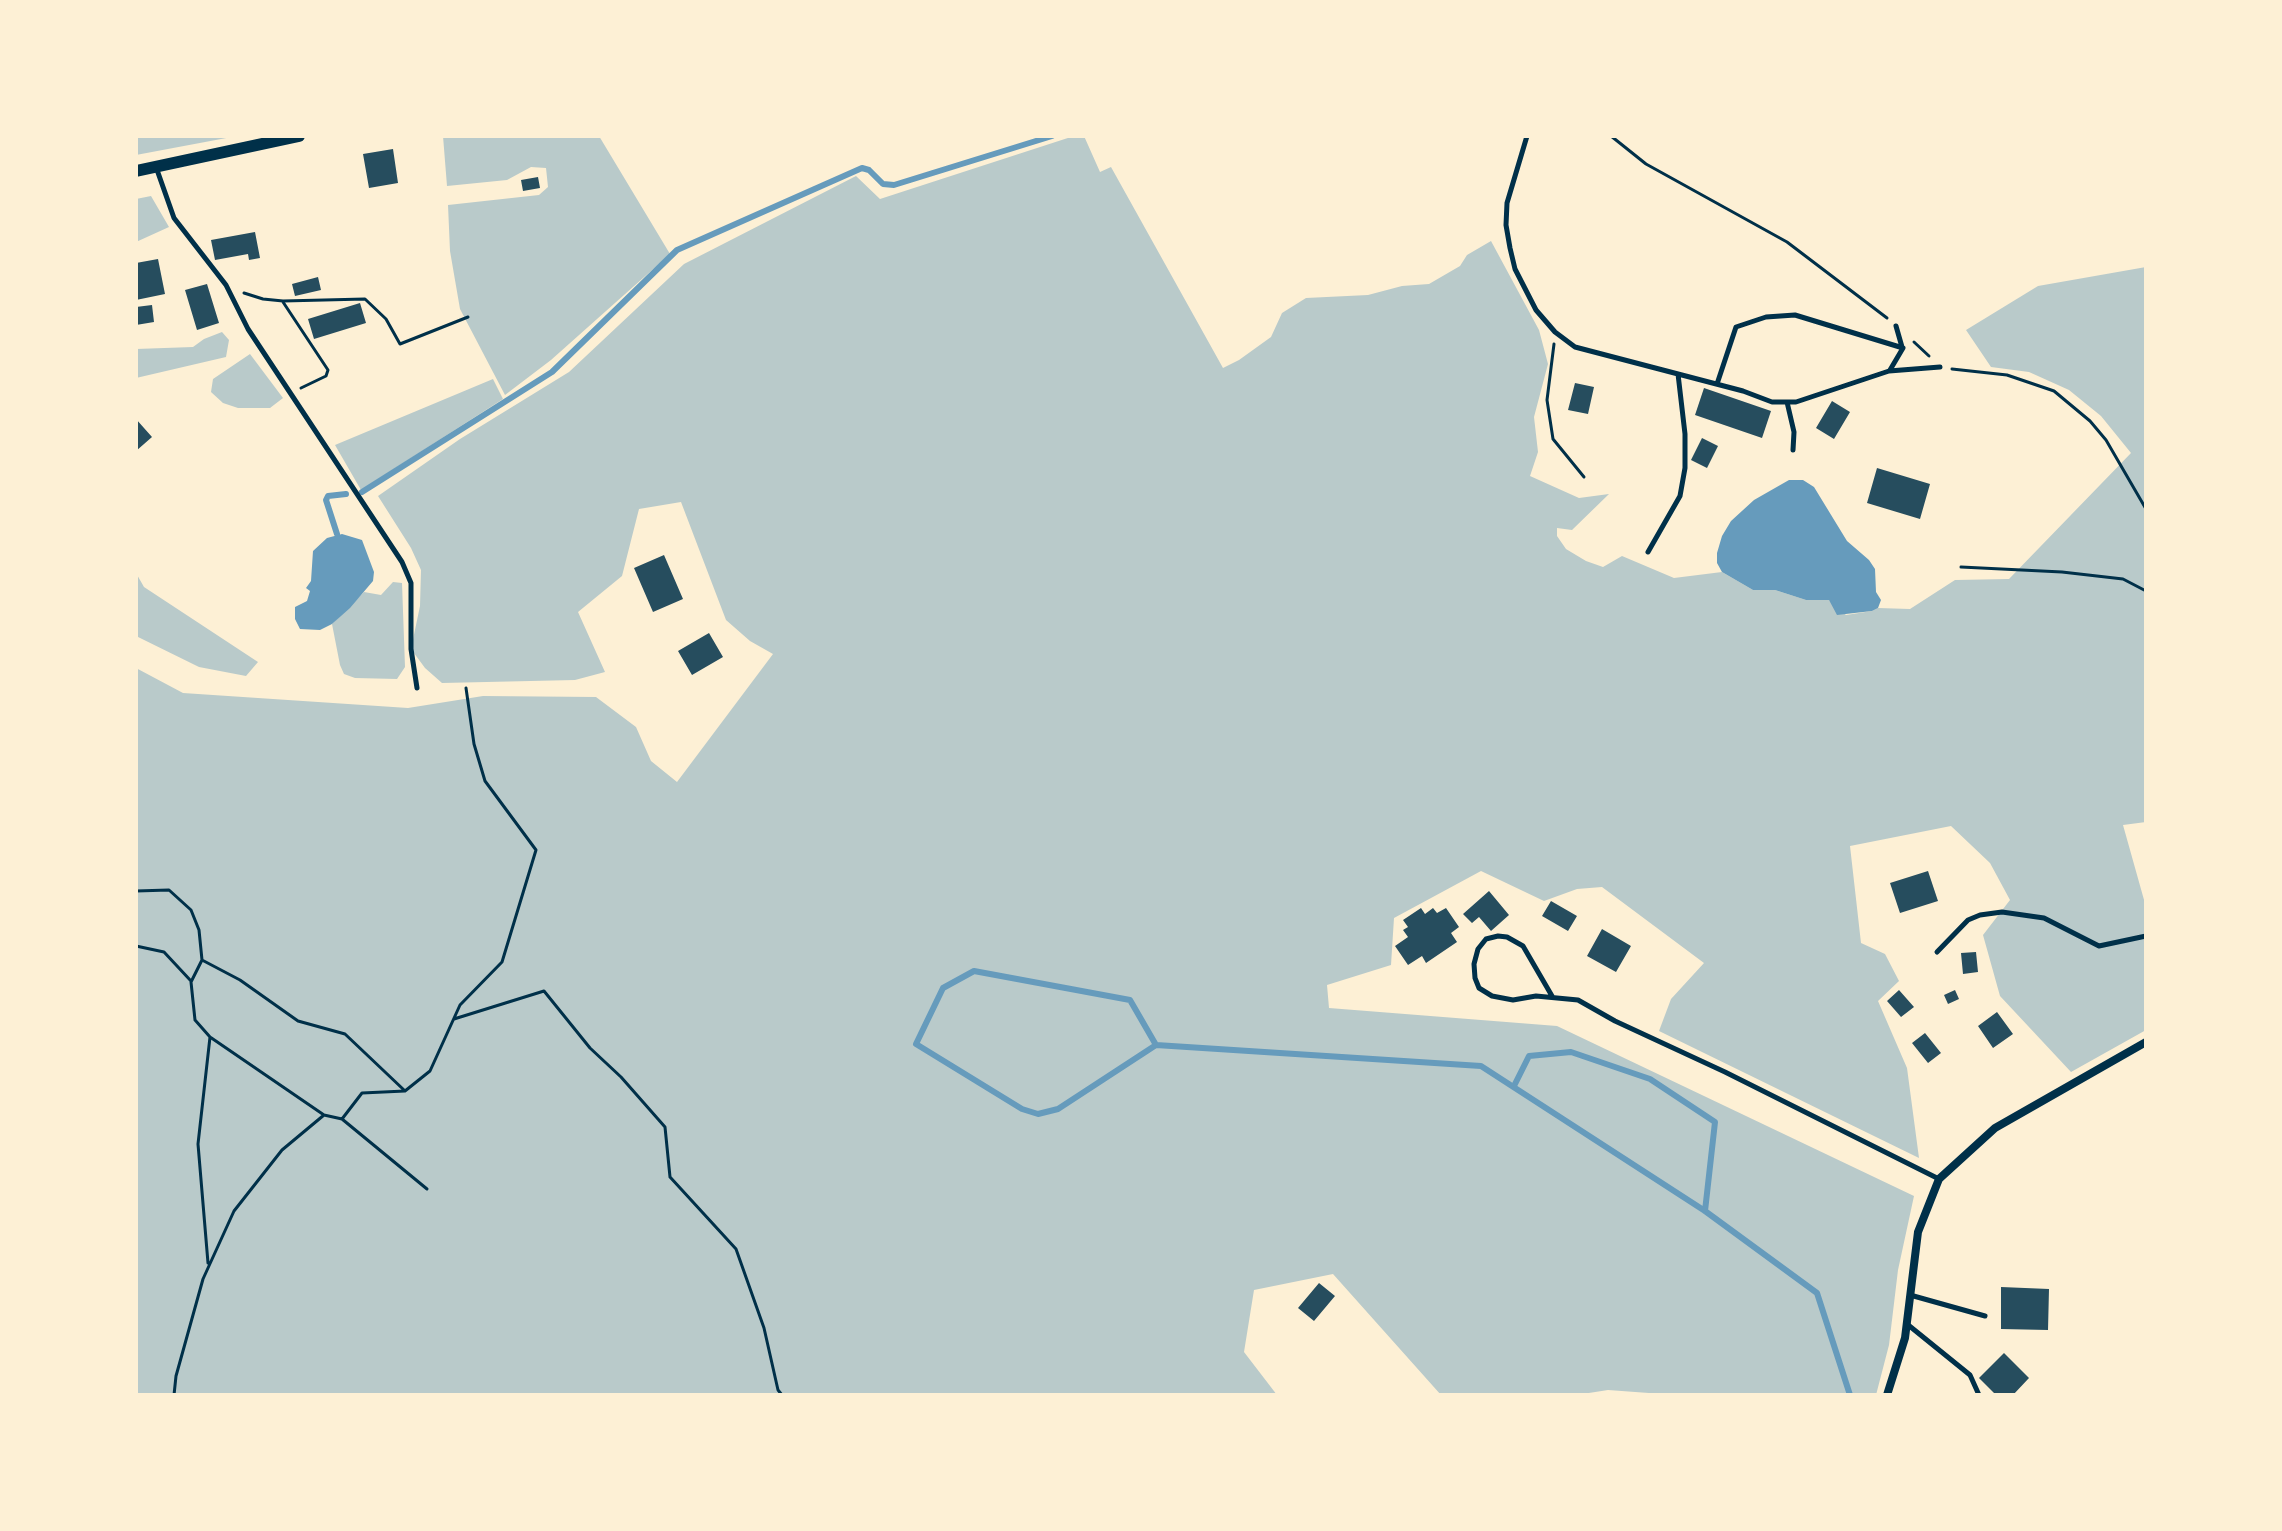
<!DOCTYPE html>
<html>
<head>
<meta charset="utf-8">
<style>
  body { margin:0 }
  #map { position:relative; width:2282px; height:1531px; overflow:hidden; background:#fdf0d5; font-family:Literata,serif }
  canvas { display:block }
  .frame { position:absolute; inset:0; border:138px solid #fdf0d5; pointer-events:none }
</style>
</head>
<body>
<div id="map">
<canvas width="2282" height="1531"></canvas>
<div class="frame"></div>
</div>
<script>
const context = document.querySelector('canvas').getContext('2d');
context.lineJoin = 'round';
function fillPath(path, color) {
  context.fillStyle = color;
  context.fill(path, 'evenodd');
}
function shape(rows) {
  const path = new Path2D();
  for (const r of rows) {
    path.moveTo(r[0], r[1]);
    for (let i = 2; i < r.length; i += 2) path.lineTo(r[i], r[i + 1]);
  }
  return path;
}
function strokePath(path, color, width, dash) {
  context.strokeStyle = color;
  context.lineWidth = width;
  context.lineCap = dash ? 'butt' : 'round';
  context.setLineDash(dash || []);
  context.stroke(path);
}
const green = shape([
  [136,136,237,136,136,155],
  [443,136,599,136,670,254,551,360,505,395,460,309,450,251,448,205,539,195,548,187,546,168,531,167,507,180,447,186],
  [1074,136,1084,136,1100,172,1111,167,1223,368,1239,360,1271,337,1282,313,1306,298,1368,295,1402,286,1429,284,1460,266,1467,255,1491,241,1539,330,1548,364,1534,417,1538,452,1530,476,1579,498,1609,494,1572,530,1557,528,1557,536,1566,549,1586,561,1603,567,1622,556,1674,578,1722,572,1753,590,1775,590,1806,600,1829,600,1846,615,1872,611,1878,608,1910,609,1955,580,2009,579,2131,453,2101,416,2069,390,2029,372,1991,367,1966,330,2038,286,2146,267,2146,822,2123,825,2146,907,2146,1030,2071,1072,2000,996,1983,935,2010,900,1990,863,1951,826,1850,846,1861,943,1885,954,1899,981,1878,1001,1907,1068,1919,1158,1659,1031,1671,999,1704,963,1602,887,1577,889,1544,901,1481,871,1394,918,1391,965,1327,985,1329,1008,1557,1026,1914,1196,1898,1270,1889,1345,1876,1395,1676,1395,1608,1390,1576,1395,1441,1395,1333,1274,1254,1290,1244,1352,1277,1395,136,1395,136,668,183,693,408,708,483,696,596,697,636,727,651,761,677,782,773,654,750,641,726,620,681,502,639,509,622,576,578,612,605,672,575,680,442,683,425,668,411,649,420,606,421,570,411,548,378,496,460,439,569,372,684,264,856,176,880,199],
  [151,196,169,227,136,242,136,199],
  [222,332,229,340,226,357,136,378,136,349,193,347,204,339],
  [250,354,283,398,270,408,238,408,223,403,211,392,213,379],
  [493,379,503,399,361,490,335,445],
  [136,573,144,587,258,662,246,676,199,667,136,636],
  [393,582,402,583,405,667,397,679,355,678,344,674,340,665,332,624,364,592,381,595]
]);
const water = shape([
  [1789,480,1803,480,1814,487,1847,541,1869,560,1875,569,1876,592,1881,600,1878,608,1872,611,1837,615,1829,600,1806,600,1775,590,1753,590,1722,572,1717,563,1717,553,1722,536,1731,521,1754,500],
  [342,534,362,540,374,572,373,581,350,608,332,624,320,630,300,629,295,619,295,607,307,601,310,591,306,588,311,581,313,551,327,538]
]);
const stream = shape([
  [362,492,552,372,677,250,862,168,869,170,883,184,894,185,1052,136],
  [337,534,326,500,328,496,346,494],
  [1156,1045,1130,1000,974,971,943,988,916,1044,1022,1109,1038,1114,1058,1109,1156,1045,1481,1066,1705,1211,1817,1293,1850,1395],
  [1514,1086,1529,1056,1571,1052,1650,1079,1715,1122,1705,1211]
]);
const building = shape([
  [393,149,398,183,369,188,363,154],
  [538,177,540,188,523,191,521,180],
  [255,232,260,258,249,260,248,254,215,260,211,240],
  [158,259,165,294,136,300,136,263],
  [318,277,321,290,295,296,292,284],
  [207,284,219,323,197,330,185,290],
  [360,303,366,323,314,339,308,319],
  [152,305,154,322,136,325,136,307],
  [1575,383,1594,387,1588,414,1568,410],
  [1704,388,1771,411,1762,438,1695,415],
  [1832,401,1850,412,1834,439,1816,428],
  [136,419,152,437,136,451],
  [1702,438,1718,446,1707,468,1691,460],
  [1877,468,1930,484,1920,519,1867,503],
  [664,555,683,599,653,612,634,568],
  [709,633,723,657,692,675,678,651],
  [1928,871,1938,901,1900,913,1890,883],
  [1489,891,1509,915,1491,931,1479,917,1472,923,1463,914],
  [1551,901,1577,916,1568,931,1542,916],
  [1421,908,1425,914,1433,908,1437,913,1446,908,1459,927,1451,933,1457,942,1426,963,1422,956,1408,965,1395,946,1408,937,1403,930,1408,927,1403,920],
  [1602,929,1631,946,1616,972,1587,956],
  [1976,952,1978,972,1963,974,1961,953],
  [1899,990,1914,1007,1901,1017,1887,1001],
  [1955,990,1959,999,1948,1004,1944,995],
  [1997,1012,2013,1034,1993,1048,1978,1026],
  [1925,1033,1941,1053,1928,1063,1912,1043],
  [1319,1283,1335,1296,1314,1321,1298,1308],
  [2001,1287,2049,1289,2048,1330,2001,1329],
  [2004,1353,2029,1378,2013,1395,1996,1395,1979,1378]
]);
const path = shape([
  [1611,136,1646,164,1787,242,1887,318],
  [244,293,263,299,283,301,365,299,386,319,400,344,468,317],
  [283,302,328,370,326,376,301,388],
  [1914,342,1929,356],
  [1554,344,1547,400,1553,439,1584,477],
  [1952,369,2007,375,2054,391,2090,421,2106,440,2146,509],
  [1961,567,2062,572,2123,579,2146,591],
  [136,891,169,890,191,910,199,930,202,960,191,982,195,1020,210,1037,324,1115,342,1119,427,1189],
  [136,946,164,952,191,981],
  [202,960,240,980,298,1021,345,1034,404,1090],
  [454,1019,544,991,590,1048,621,1077,665,1127,670,1177,736,1249,764,1328,778,1390,782,1395],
  [342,1119,362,1093,405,1091,430,1071,460,1005,502,962,536,850,485,781,474,744,466,688],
  [208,1263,198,1144,210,1037],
  [174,1395,176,1376,203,1279,234,1211,282,1150,324,1115]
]);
const service = shape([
  [1527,136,1507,203,1506,225,1510,248,1515,269,1536,310,1555,332,1575,347,1743,391,1772,402,1796,402,1889,371,1940,367],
  [156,167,174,218,226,285,248,329,402,562,411,583,411,649,417,688],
  [1896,326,1902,347],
  [1717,384,1736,327,1766,317,1795,315,1903,348,1890,370],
  [1787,402,1794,432,1793,450],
  [1648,552,1680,496,1685,468,1685,434,1678,374],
  [1937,952,1968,920,1980,915,2002,912,2044,918,2099,946,2146,936],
  [1552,996,1523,946,1507,937,1498,936,1486,939,1478,949,1474,964,1475,978,1479,988,1492,996,1513,1000,1536,996,1578,1000,1615,1021,1725,1072,1939,1179],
  [1910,1295,1985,1316],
  [1907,1324,1970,1375,1979,1395]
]);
const minor = shape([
  [1887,1395,1905,1338,1918,1232,1939,1179,1995,1128,2146,1042]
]);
const tertiary = shape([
  [136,171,299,136]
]);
fillPath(green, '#b9caca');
fillPath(water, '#669bbc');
strokePath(stream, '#669bbc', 6);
fillPath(building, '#264d5e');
strokePath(path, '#003049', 3);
strokePath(service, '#003049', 5);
strokePath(minor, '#003049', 8);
strokePath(tertiary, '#003049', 12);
</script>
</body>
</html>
